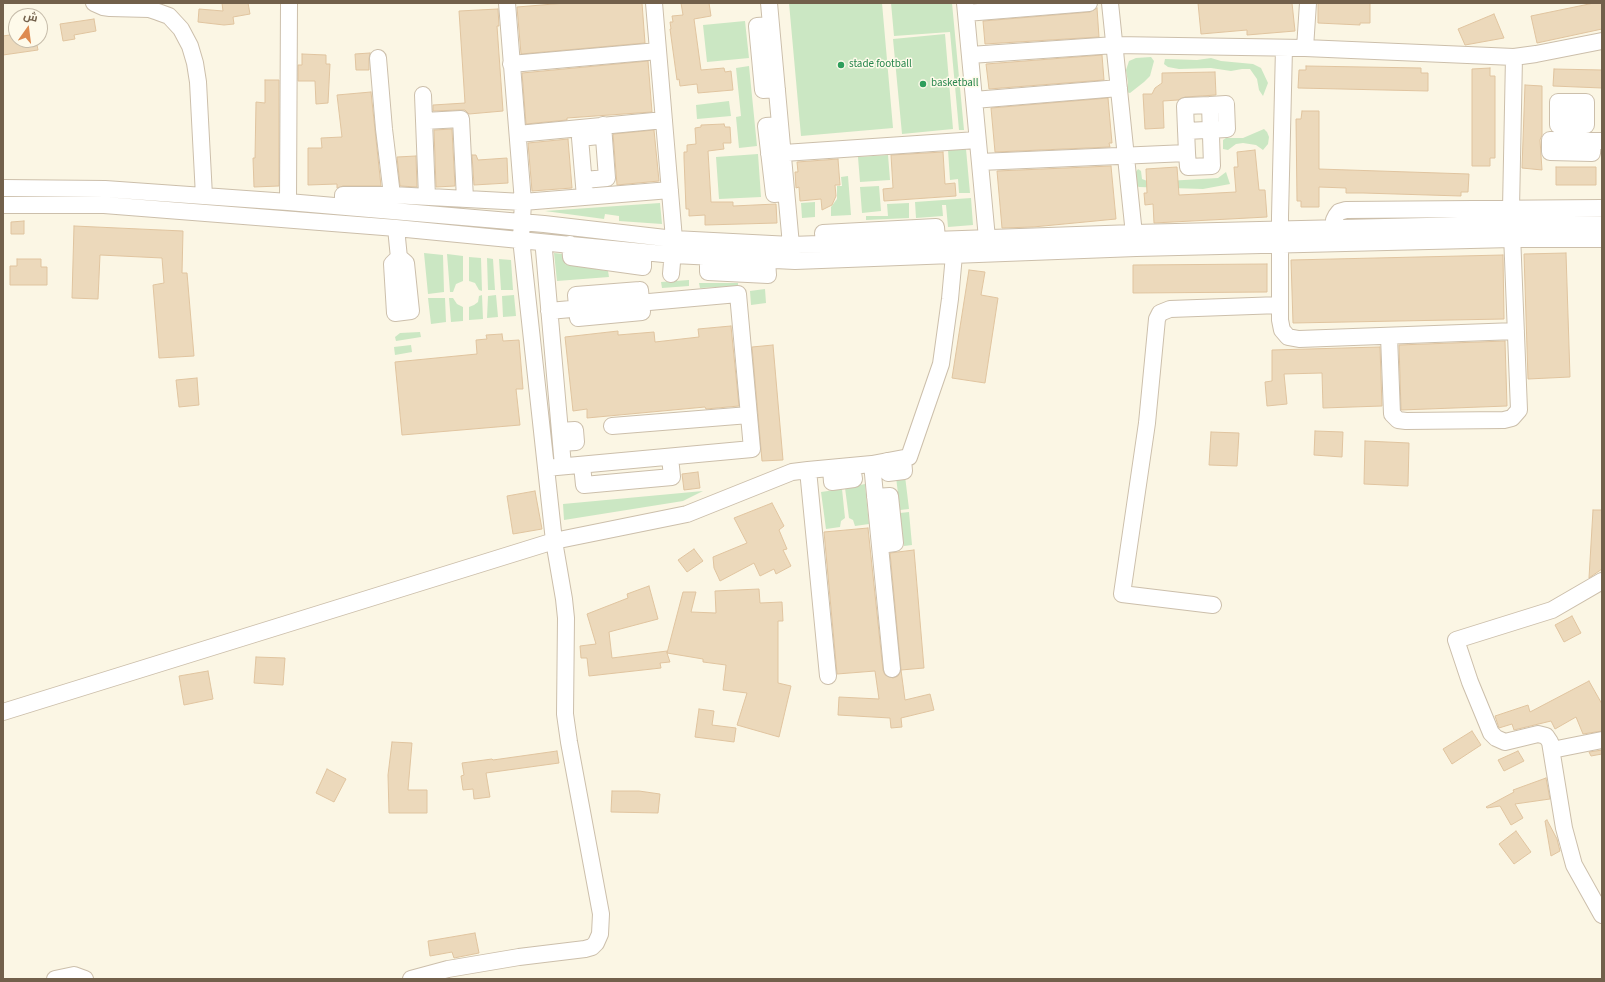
<!DOCTYPE html>
<html>
<head>
<meta charset="utf-8">
<style>
  body { margin:0 }
  #map { position:relative; width:1605px; height:982px; overflow:hidden; background:#fbf6e4; font-family:"Source Sans 3",Cairo,sans-serif }
  canvas { display:block }
  .frame { position:absolute; inset:0; border:4px solid #72604b; pointer-events:none }
  .north { position:absolute; left:8px; top:8px; width:40px; height:40px; box-sizing:border-box; background:#fefaea; border:1px solid #c6bcaa; border-radius:50%; rotate:14deg; font-size:11px; font-weight:700; line-height:16px; text-align:center; color:#72604b }
  .north::after { content:''; display:block; margin:auto; width:14px; height:18px; background:#de8b50; clip-path:polygon(50% 0,100% 100%,50% 72%,0 100%) }
</style>
</head>
<body>
<div id="map">
<canvas width="1605" height="982"></canvas>
<div class="frame"></div>
<div class="north">ش</div>
</div>
<script>
const context = document.querySelector('canvas').getContext('2d');
context.lineJoin = 'round';
function fillPath(path, color) {
  context.fillStyle = color;
  context.fill(path, 'evenodd');
}
function shape(rows) {
  const path = new Path2D();
  for (const r of rows) {
    path.moveTo(r[0], r[1]);
    for (let i = 2; i < r.length; i += 2) path.lineTo(r[i], r[i + 1]);
  }
  return path;
}
function strokePath(path, color, width, dash) {
  context.strokeStyle = color;
  context.lineWidth = width;
  context.lineCap = dash ? 'butt' : 'round';
  context.setLineDash(dash || []);
  context.stroke(path);
}
function label(font, color, halo, rows, align = 'center') {
  context.font = font + ' "Source Sans 3",sans-serif';
  context.lineWidth = 3;
  context.setLineDash([]);
  context.textBaseline = 'middle';
  context.strokeStyle = halo;
  context.fillStyle = color;
  for (const [text, x, y, turn = 0] of rows) {
    context.save();
    context.translate(x, y);
    context.rotate((+turn || 0) * Math.PI / 180);
    context.textAlign = isNaN(turn) ? turn : align;
    if (halo) context.strokeText(text, 0, 0);
    context.fillText(text, 0, 0);
    context.restore();
  }
}
const green = shape([
  [789,3,882,3,893,128,801,136],
  [891,3,952,3,964,130,959,130,950,32,894,36],
  [745,21,749,58,707,62,703,25],
  [945,34,953,129,902,134,893,39],
  [1151,57,1154,61,1150,76,1144,82,1130,93,1126,92,1128,83,1126,70,1129,61,1136,58],
  [1211,58,1221,61,1253,64,1261,68,1268,83,1263,96,1259,90,1257,79,1250,69,1242,69,1231,71,1211,68,1179,69,1168,67,1164,64,1165,59,1197,60],
  [749,66,757,146,739,148,736,117,741,116,736,68],
  [729,101,731,116,697,119,696,105],
  [1264,129,1267,132,1269,137,1268,144,1263,150,1256,145,1243,143,1236,144,1228,150,1223,149,1223,140,1226,138,1243,138],
  [966,149,970,193,959,193,958,179,950,180,948,150],
  [758,154,761,197,719,199,716,157],
  [888,155,890,180,860,182,858,157],
  [1138,169,1141,171,1142,179,1150,182,1218,178,1226,172,1230,184,1203,189,1139,187,1135,185,1134,175],
  [848,176,851,215,831,216,831,207,837,199,837,186,842,186,841,177],
  [879,186,881,211,862,213,860,187],
  [971,198,973,225,948,227,946,205,942,205,943,216,916,218,915,202],
  [815,202,815,217,802,218,801,203],
  [660,203,662,224,619,221,619,216,605,214,604,219,545,211],
  [909,203,909,218,866,220,866,216,888,216,887,204],
  [424,253,443,255,444,292,428,294],
  [554,253,563,254,565,264,608,271,609,277,557,281],
  [447,254,463,256,463,281,456,284,453,292,450,292],
  [469,257,481,258,482,291,479,290,475,283,469,281],
  [487,258,493,259,495,290,488,290],
  [499,259,511,260,513,290,501,290],
  [689,280,689,286,662,288,661,282],
  [699,283,738,283,738,286,700,288],
  [765,289,766,303,751,305,750,291],
  [482,295,483,319,469,320,469,307,474,305,478,302,479,296],
  [496,295,498,317,487,318,488,296],
  [514,295,516,316,503,317,502,296],
  [428,298,445,298,446,322,431,324],
  [449,298,453,298,457,304,463,307,463,321,451,322],
  [420,332,421,337,396,341,395,337,400,333],
  [411,345,412,352,395,355,394,347],
  [905,476,909,509,900,510,896,477],
  [865,484,869,524,855,526,853,520,849,518,845,488],
  [842,489,845,518,841,521,840,527,826,529,821,492],
  [703,491,683,501,564,520,563,504],
  [909,512,912,545,904,546,900,513]
]);
const building = shape([
  [222,3,248,3,250,14,233,17,234,24,224,25,198,22,199,9,223,11,222,3],
  [566,3,642,3,645,43,521,54,517,7,566,3],
  [681,3,709,3,711,16,694,19,701,70,724,68,725,72,731,71,733,90,698,93,697,84,680,86,679,79,677,80,670,29,671,29,670,22,673,22,672,16,683,15,681,3],
  [1198,3,1292,3,1295,31,1247,35,1247,30,1201,34,1198,3],
  [1318,3,1370,3,1370,23,1360,23,1360,25,1318,23,1318,3],
  [1594,3,1602,3,1602,29,1537,43,1531,16,1594,3],
  [1097,8,1099,37,985,44,983,21,1090,12,1097,8],
  [498,9,499,26,497,26,503,111,469,114,465,110,460,110,433,111,433,105,465,103,459,11,498,9],
  [1494,14,1504,38,1465,45,1458,29,1494,14],
  [94,19,96,31,74,35,75,39,63,41,60,24,94,19],
  [16,34,16,40,36,40,38,50,3,55,3,36,16,34],
  [370,53,369,59,369,70,356,70,355,54,370,53],
  [302,54,326,55,326,64,330,64,328,103,316,104,315,81,298,81,298,65,302,65,302,54],
  [1102,55,1104,80,989,89,986,64,1102,55],
  [648,61,652,112,567,118,567,120,526,124,522,73,648,61],
  [1306,66,1421,68,1421,73,1428,73,1428,91,1298,88,1299,70,1306,70,1306,66],
  [1490,68,1490,76,1495,76,1495,158,1490,158,1490,166,1472,166,1472,69,1490,68],
  [1554,69,1602,70,1602,88,1553,86,1554,69],
  [1215,72,1216,95,1185,97,1178,100,1163,101,1164,128,1145,129,1143,94,1152,94,1155,88,1162,83,1162,73,1215,72],
  [265,80,279,80,279,186,254,187,253,158,255,158,256,102,265,103,265,80],
  [1525,85,1542,86,1542,135,1540,140,1542,170,1522,168,1525,85],
  [371,92,381,186,343,186,337,188,337,184,308,185,308,148,322,148,321,138,342,137,337,95,371,92],
  [1108,98,1112,143,1109,143,1110,147,995,152,991,108,1108,98],
  [1302,111,1319,111,1319,169,1469,174,1468,192,1461,192,1461,196,1363,193,1346,193,1346,188,1319,187,1319,207,1301,207,1301,201,1297,201,1296,119,1301,119,1302,111],
  [724,124,725,127,730,127,731,143,723,143,724,149,708,151,711,202,733,202,733,206,776,204,777,223,705,225,705,215,689,216,689,209,686,209,684,158,684,152,687,152,687,145,696,144,695,128,701,127,701,125,724,124],
  [452,129,455,186,436,187,434,130,452,129],
  [654,130,659,181,617,185,613,134,654,130],
  [568,139,572,188,532,191,528,143,568,139],
  [1255,150,1259,190,1265,190,1267,217,1154,223,1153,204,1145,205,1144,193,1147,193,1146,169,1177,167,1179,195,1236,192,1234,167,1238,167,1237,152,1255,150],
  [943,152,945,184,955,183,956,196,884,201,883,189,893,188,891,155,943,152],
  [472,155,476,155,478,160,507,158,508,183,474,185,472,155],
  [416,156,417,187,400,186,397,157,416,156],
  [838,159,840,185,835,185,836,196,832,205,822,210,821,199,800,201,799,187,796,188,795,172,798,172,797,162,838,159],
  [1111,166,1116,219,1033,227,1002,228,997,171,1111,166],
  [1556,167,1596,167,1596,185,1556,185,1556,167],
  [24,221,24,234,11,234,11,222,24,221],
  [74,226,183,231,182,273,187,273,194,356,159,358,153,285,164,283,162,258,100,255,98,299,72,298,74,226],
  [1566,253,1570,377,1528,379,1524,254,1566,253],
  [1503,255,1504,319,1293,323,1291,260,1503,255],
  [17,259,41,259,41,267,47,267,47,285,10,285,10,266,17,266,17,259],
  [1267,264,1267,292,1133,293,1133,265,1267,264],
  [969,270,985,272,981,295,998,298,985,383,952,378,969,270],
  [731,326,739,406,706,409,705,407,587,418,587,409,573,411,565,337,618,331,618,335,654,332,655,342,699,337,698,329,731,326],
  [502,334,503,341,519,340,523,389,516,389,520,425,402,435,395,362,477,354,476,340,487,339,486,335,502,334],
  [1505,341,1507,406,1401,410,1399,345,1505,341],
  [773,345,783,460,762,461,752,347,773,345],
  [1380,347,1382,406,1323,408,1322,373,1284,374,1287,404,1267,406,1265,382,1272,381,1272,350,1380,347],
  [197,378,199,405,179,407,176,380,197,378],
  [1315,431,1343,432,1342,457,1314,455,1315,431],
  [1211,432,1239,433,1237,466,1209,465,1211,432],
  [1365,441,1409,443,1408,486,1364,484,1365,441],
  [698,472,700,488,684,490,682,474,698,472],
  [535,491,542,529,513,534,507,496,535,491],
  [772,503,784,526,779,530,787,549,783,550,791,566,776,574,774,569,760,576,754,563,720,581,714,568,713,557,747,543,734,518,772,503],
  [1593,510,1602,510,1602,569,1589,578,1593,510],
  [868,528,883,670,885,675,893,678,898,676,901,670,905,700,930,694,934,710,901,718,902,727,891,728,890,718,838,715,839,697,879,699,875,671,837,674,824,532,868,528],
  [694,549,703,561,687,572,678,560,694,549],
  [914,550,924,668,901,670,890,553,914,550],
  [649,586,658,619,609,632,612,658,667,651,667,653,683,592,696,592,691,612,716,613,715,591,759,589,760,603,782,602,783,621,778,621,778,683,791,686,779,737,737,725,747,693,723,690,726,665,703,662,703,659,667,653,670,662,660,663,661,668,589,676,587,658,581,658,580,646,596,644,587,614,628,598,627,594,649,586],
  [1572,616,1581,633,1564,642,1555,625,1572,616],
  [256,657,285,658,283,685,254,683,256,657],
  [208,671,213,699,184,705,179,676,208,671],
  [1589,681,1602,704,1602,731,1583,734,1576,717,1555,729,1551,721,1514,730,1512,724,1499,728,1495,716,1528,705,1530,712,1589,681],
  [699,709,714,711,712,725,736,728,734,742,695,737,699,709],
  [1472,731,1481,745,1452,764,1443,749,1472,731],
  [392,742,412,743,408,790,427,790,427,813,389,813,388,775,392,742],
  [1602,750,1602,754,1591,756,1589,752,1602,750],
  [557,751,559,763,486,773,490,797,474,799,473,789,463,790,461,776,464,775,462,763,492,759,493,760,557,751],
  [1518,751,1524,761,1504,771,1498,760,1518,751],
  [327,769,346,779,334,802,316,793,327,769],
  [1546,778,1550,799,1515,804,1523,818,1511,825,1500,806,1487,808,1486,807,1514,792,1513,790,1546,778],
  [612,791,639,791,660,794,658,813,611,812,612,791],
  [1547,820,1557,839,1560,851,1551,856,1545,821,1547,820],
  [1516,831,1531,852,1514,864,1499,844,1516,831],
  [475,933,479,953,454,958,452,952,430,956,428,941,475,933]
]);
const minor = shape([
  [94,3,103,7,110,8,149,9,158,12,169,16,181,29,190,46,195,63,198,82,204,196],
  [654,3,674,239,671,274],
  [769,3,791,245,794,256],
  [965,3,988,249],
  [1110,3,1135,244],
  [966,13,1089,3],
  [771,25,757,26,763,90,777,89],
  [1284,48,1280,216,1280,320,1282,330,1288,337,1299,339,1516,331],
  [1305,48,1308,3],
  [970,55,1115,45,1305,48,1514,57,1536,54,1602,41],
  [378,58,384,129,392,195],
  [511,64,658,51],
  [423,95,427,197],
  [974,100,1119,88],
  [424,121,461,119,465,199],
  [780,125,766,126,774,194,786,193],
  [1186,131,1227,129,1226,104,1210,105],
  [518,134,664,120],
  [1572,140,1572,102,1586,102,1586,125,1558,125,1558,102,1572,102],
  [1593,141,1592,153,1550,152,1550,140,1593,141,1602,141],
  [769,154,977,140],
  [980,162,1187,153,1188,167,1212,166,1210,105,1185,106,1187,153],
  [584,180,607,178,603,125],
  [3,188,105,189,288,202,544,224,674,239,791,245,1134,233,1511,224,1602,224],
  [585,197,580,138,599,136],
  [288,202,289,3],
  [3,205,104,205,396,228,674,255,795,261,1136,248,1512,239,1602,239],
  [343,206,343,195,392,195,523,202,670,190],
  [396,228,400,268],
  [1334,229,1334,220,1336,216,1339,212,1346,210,1602,208],
  [570,244,571,257,643,267,643,252],
  [824,244,823,233,936,227,937,240],
  [544,250,563,466],
  [399,257,406,263,411,311,395,313,392,264,399,257],
  [708,257,708,272,768,275,767,260],
  [640,290,642,312,578,318,576,295,640,290],
  [1389,336,1392,414,1398,420,1406,421,1504,420,1512,418,1519,410,1511,209,1514,57],
  [612,426,749,415],
  [560,431,575,430,576,442,561,443],
  [887,461,888,473,904,471,903,459],
  [872,464,909,457,941,364,950,299,954,255],
  [582,465,584,485,672,477,670,457],
  [546,468,752,449,738,294,549,311],
  [831,468,832,482,854,479,852,466],
  [875,497,890,496,895,543,880,545],
  [1602,581,1552,610,1456,640,1470,682,1491,733,1496,738,1505,742,1538,734,1546,736,1550,742,1564,828,1574,865,1602,915],
  [1213,605,1122,594,1147,423,1157,319,1160,313,1170,309,1280,305],
  [828,676,808,470,872,464,892,669],
  [3,712,554,541,687,514,792,472,808,470],
  [1552,750,1602,740],
  [55,979,74,975,85,979],
  [411,979,448,969,519,957,585,949,592,947,596,943,600,934,601,914,569,742,565,714,566,618,564,599,554,541,521,239,523,202,507,3]
]);
const markers = [
  [841,65,4,"#2e9e5b"],
  [923,84,4,"#2e9e5b"]
];
const leisureNames = [
  ["stade football",849,65],
  ["basketball",931,84]
];
fillPath(green, '#cbe7c3');
fillPath(building, '#ecd9bb');
strokePath(building, '#e0c49f', 1);
strokePath(minor, '#ccbfab', 18);
strokePath(minor, '#fff', 16);
for (const [x, y, r, color] of markers) {
  const dot = new Path2D();
  dot.arc(x, y, r, 0, 2 * Math.PI);
  context.fillStyle = color;
  context.fill(dot);
  strokePath(dot, '#fefaea', 1.5);
}
label('11px', '#27864d', '#fefaea', leisureNames, 'left');
</script>
</body>
</html>
